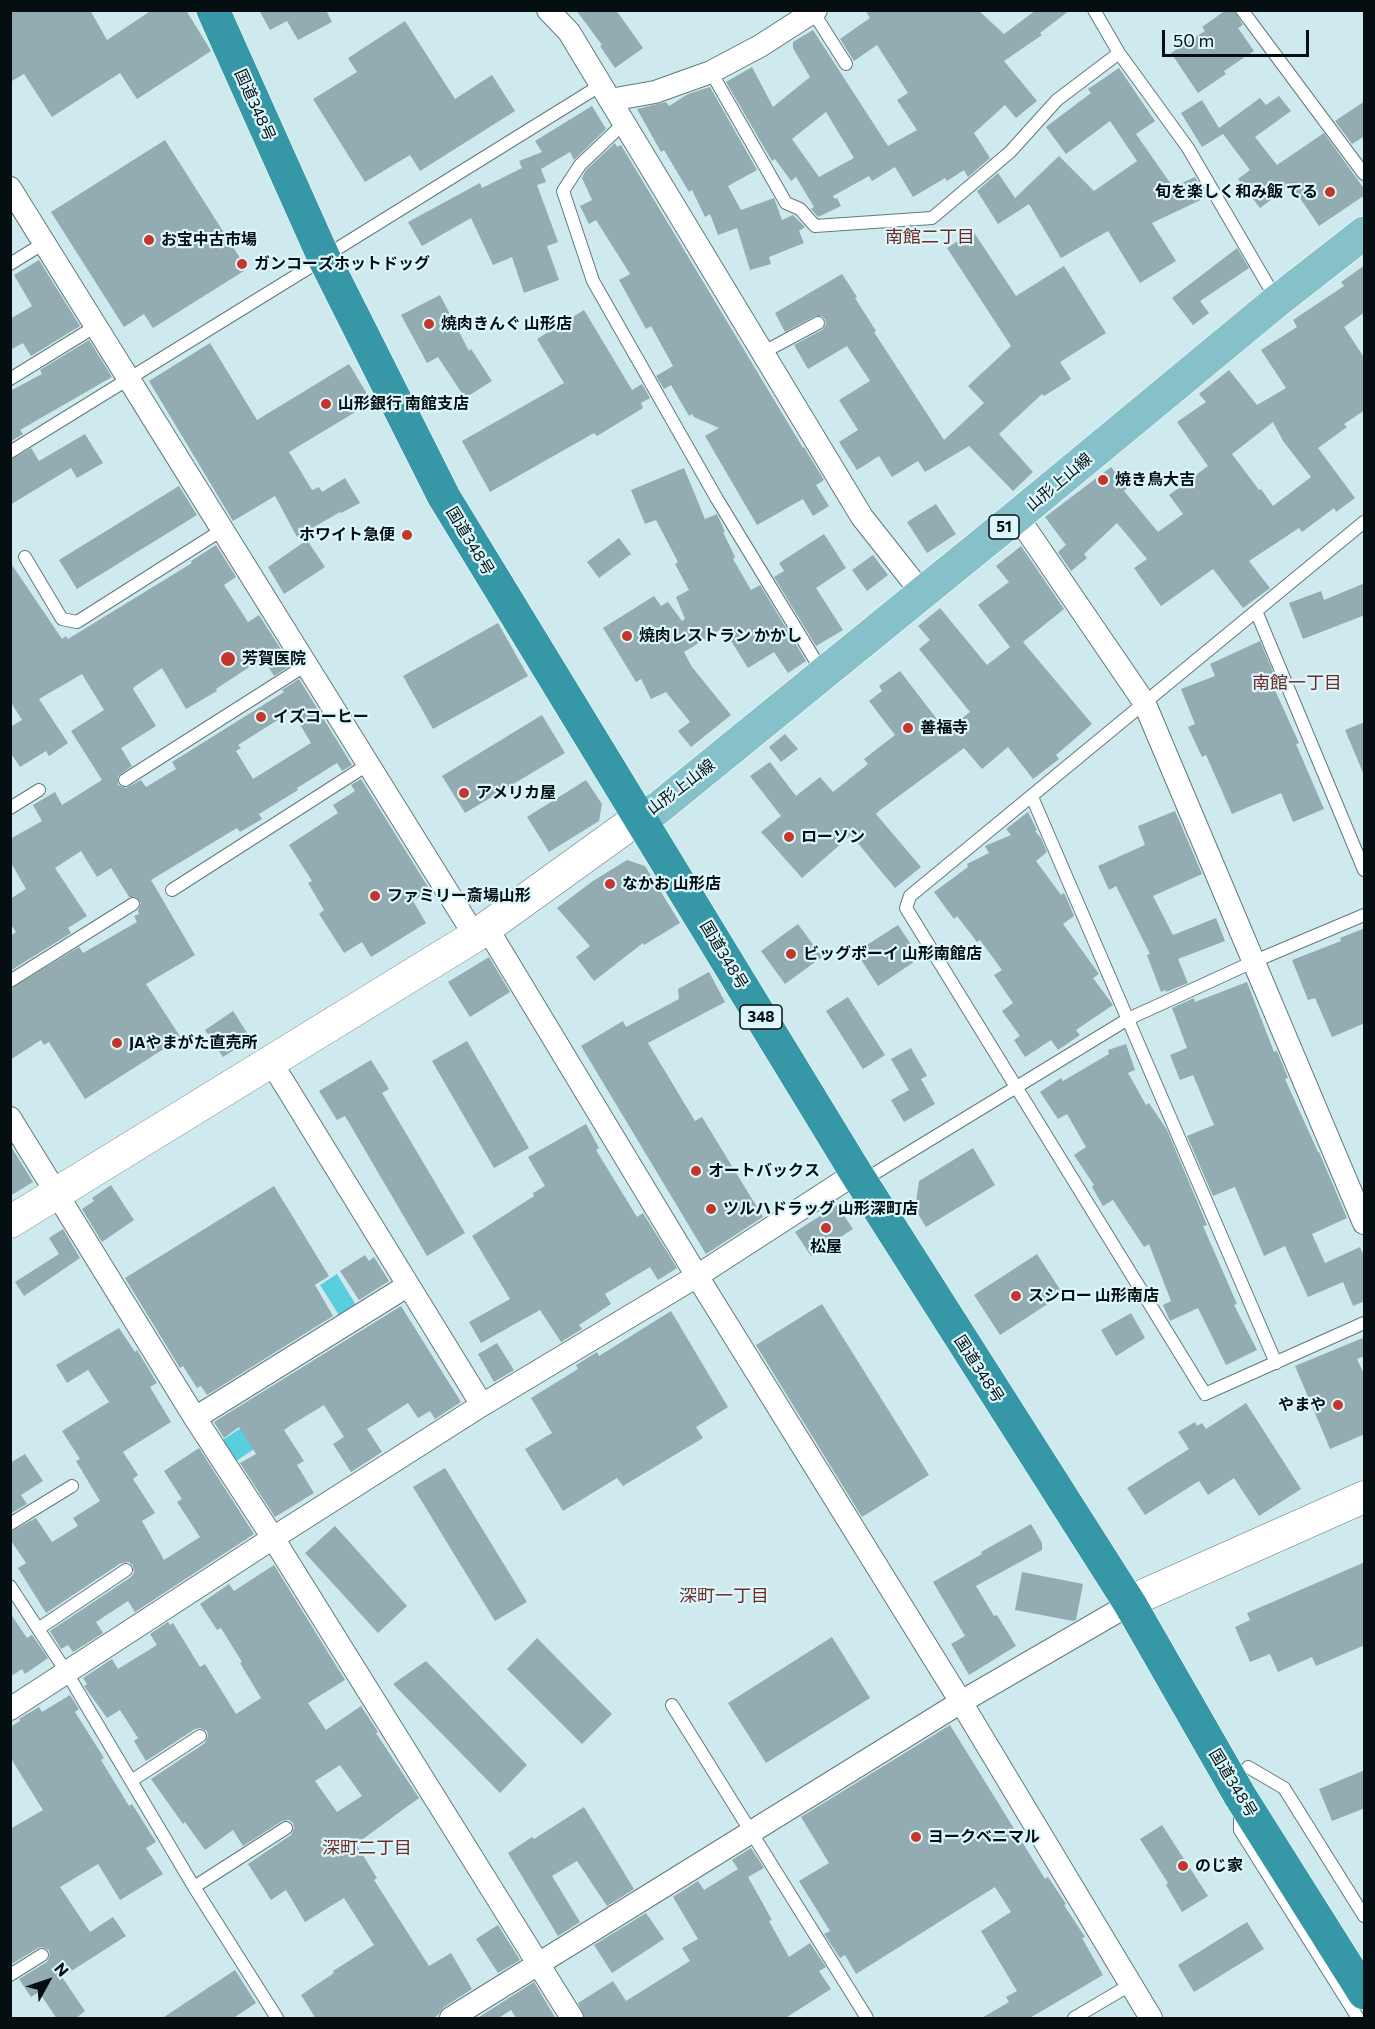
<!DOCTYPE html>
<html>
<head>
<meta charset="utf-8">
<style>
  body { margin:0 }
  #map { position:relative; width:1375px; height:2029px; overflow:hidden; background:#ceeaee; font-family:Commissioner,sans-serif }
  canvas { display:block }
  .frame { position:absolute; inset:0; border:12px solid #050e10; pointer-events:none }
  .north { position:absolute; left:18px; top:1951px; width:60px; height:60px; -webkit-text-stroke:4px #dbf7fc; paint-order:stroke; rotate:50deg; font-size:16px; font-weight:700; line-height:24px; text-align:center; color:#050e10 }
  .north::after { content:''; display:block; margin:auto; width:21px; height:27px; background:#050e10; clip-path:polygon(50% 0,100% 100%,50% 72%,0 100%) }
  .scale { position:absolute; left:1162px; top:30px; width:147px; height:27px; box-sizing:border-box; border:3px solid #050e10; border-top:0; padding-left:8px; font-size:18px; line-height:21px; white-space:nowrap; color:#050e10; -webkit-text-stroke:4px #dbf7fc; paint-order:stroke }
</style>
</head>
<body>
<div id="map">
<canvas width="1375" height="2029"></canvas>
<div class="frame"></div>
<div class="north">N</div>
<div class="scale">50 m</div>
</div>
<script>
const context = document.querySelector('canvas').getContext('2d');
context.lineJoin = 'round';
function fillPath(path, color) {
  context.fillStyle = color;
  context.fill(path, 'evenodd');
}
function shape(rows) {
  const path = new Path2D();
  for (const r of rows) {
    path.moveTo(r[0], r[1]);
    for (let i = 2; i < r.length; i += 2) path.lineTo(r[i], r[i + 1]);
  }
  return path;
}
function strokePath(path, color, width, dash) {
  context.strokeStyle = color;
  context.lineWidth = width;
  context.lineCap = dash ? 'butt' : 'round';
  context.setLineDash(dash || []);
  context.stroke(path);
}
function label(font, color, halo, rows, align = 'center') {
  context.font = font + ' Commissioner,"Noto Sans JP",sans-serif';
  context.lineWidth = 4.5;
  context.setLineDash([]);
  context.textBaseline = 'middle';
  context.strokeStyle = halo;
  context.fillStyle = color;
  for (const [text, x, y, turn = 0] of rows) {
    context.save();
    context.translate(x, y);
    context.rotate((+turn || 0) * Math.PI / 180);
    context.textAlign = isNaN(turn) ? turn : align;
    if (halo) context.strokeText(text, 0, 0);
    context.fillText(text, 0, 0);
    context.restore();
  }
}
const green = shape([
  [337,1274,356,1305,339,1315,320,1285],
  [250,1422,264,1442,235,1462,221,1441]
]);
const building = shape([
  [10,10,90,10,107,40,152,10,186,10,211,51,137,99,120,73,52,117,24,74,10,82],
  [259,10,326,10,332,22,298,40,287,21,270,30],
  [576,10,616,10,643,48,615,68,600,46,602,45],
  [865,10,978,10,1004,34,1036,10,1070,10,1040,33,1042,35,1004,61,1037,101,1016,118,1005,105,974,133,990,158,968,177,964,170,947,181,945,178,913,197,895,167,872,181,869,176,833,196,835,199,837,198,841,206,818,217,811,209,814,207,796,177,791,181,775,159,772,161,726,82,752,67,773,107,810,77,793,48,793,42,813,30,888,146,917,130,897,100,908,93,877,45,854,61,840,39,870,18],
  [826,112,854,158,819,177,792,139],
  [1226,10,1234,10,1243,25,1238,28,1254,51,1224,71,1226,74,1198,93,1171,53,1205,31,1202,27],
  [405,21,455,99,492,75,515,111,420,171,410,155,365,182,313,99,357,72,348,58],
  [1119,68,1155,121,1136,134,1173,187,1195,177,1207,197,1152,223,1176,261,1140,283,1108,231,1061,258,1029,204,998,224,977,191,998,173,1015,198,1059,156,1094,191,1137,161,1110,121,1066,154,1046,127,1091,93,1088,89],
  [710,87,757,170,728,186,741,210,774,198,782,220,793,215,805,227,799,231,804,243,769,257,771,264,750,270,737,228,718,235,710,214,705,217,692,190,689,192,664,150,661,152,637,109,666,102,669,106,688,94],
  [1279,96,1291,111,1255,137,1277,165,1324,133,1365,190,1365,195,1319,226,1291,185,1260,208,1238,179,1250,170,1223,134,1202,147,1181,113,1202,100,1219,128,1260,98,1266,105],
  [1365,101,1365,136,1352,144,1335,121],
  [592,106,606,129,574,160,570,152,541,169,546,182,537,185,558,242,547,246,559,280,524,293,512,257,493,265,471,218,422,246,408,222,480,183,482,188,522,168,519,161,542,152,535,141],
  [165,140,247,269,153,328,144,314,124,327,51,212],
  [615,143,617,147,621,145,803,448,804,447,824,480,816,485,829,506,813,516,803,499,757,525,705,436,719,428,694,417,692,414,689,416,671,385,664,389,656,376,673,366,651,326,646,329,619,280,630,274,596,220,589,224,580,206,592,200,582,178,586,170],
  [973,231,1016,296,1064,266,1106,333,1060,362,1071,379,1044,396,1042,394,999,434,1033,472,1013,491,969,446,925,472,918,461,892,477,879,456,857,470,839,442,858,430,839,400,870,381,847,346,808,369,794,345,822,330,826,324,825,319,822,316,815,316,785,332,775,313,842,274,857,297,855,298,876,331,874,332,944,440,984,403,968,386,1011,346,947,248],
  [1237,248,1249,268,1200,301,1209,313,1193,325,1172,298],
  [39,260,80,326,31,356,23,343,10,350,10,319,32,306,14,275],
  [1365,265,1365,312,1344,327,1365,359,1365,410,1344,424,1347,427,1318,448,1355,498,1336,512,1334,508,1302,532,1299,528,1249,561,1270,588,1243,608,1213,569,1161,606,1134,568,1147,559,1117,523,1084,554,1087,558,1071,571,1058,552,1066,545,1045,517,1111,467,1127,488,1124,491,1158,532,1183,514,1169,495,1208,466,1177,422,1206,402,1199,394,1229,370,1257,405,1286,388,1261,350,1297,327,1293,320,1344,286,1341,282],
  [1273,422,1283,441,1311,477,1273,506,1261,489,1259,490,1232,454],
  [440,295,469,351,471,349,492,381,465,398,438,357,427,363,401,315],
  [584,310,632,390,642,384,650,398,641,403,643,408,597,436,594,433,490,492,462,441,564,383,537,339],
  [89,340,112,377,20,430,23,434,10,442,10,391,42,374,40,370],
  [210,343,257,420,349,364,372,402,289,452,312,490,319,487,322,492,345,478,360,503,341,513,340,512,297,537,275,496,233,521,149,381],
  [85,434,103,463,77,478,71,468,10,505,10,460,31,448,39,461],
  [684,468,705,519,717,514,725,532,723,532,735,557,733,559,751,590,760,585,806,661,788,673,774,652,748,668,723,628,684,652,692,667,731,715,691,747,678,731,690,722,666,692,651,699,641,679,636,682,603,628,654,596,661,606,668,602,682,621,685,619,676,597,689,590,675,564,678,562,656,520,645,524,631,490],
  [179,486,197,515,77,589,59,560],
  [936,504,956,534,927,553,907,522],
  [824,534,846,568,816,588,843,630,816,646,774,577,784,571,779,563],
  [619,538,631,554,599,578,587,562],
  [307,540,325,567,284,594,268,567],
  [216,545,236,577,224,585,248,622,259,615,291,665,274,676,263,658,216,689,217,691,186,709,162,668,134,687,133,689,156,726,121,748,132,766,118,776,118,785,126,788,141,780,146,787,176,769,172,762,284,692,282,690,299,679,352,765,342,771,337,763,297,788,298,790,259,814,262,819,240,832,237,828,151,880,195,955,146,984,181,1038,85,1099,49,1042,44,1045,41,1040,10,1060,10,989,79,947,83,953,137,922,134,916,139,914,138,911,141,903,136,897,129,897,111,868,97,877,81,851,55,868,87,916,68,928,71,933,10,971,10,936,16,932,10,923,10,899,26,889,10,861,10,839,42,821,33,805,55,792,62,805,102,780,71,731,104,710,82,674,39,699,68,743,49,756,46,751,20,767,10,752,10,727,22,720,10,701,10,562,62,639,66,636,68,639,192,563,191,561],
  [292,711,311,743,253,779,236,751,241,748,238,745],
  [1021,546,1064,609,1023,642,1092,724,1056,755,1059,759,1033,779,1008,747,982,769,964,748,880,810,876,814,921,867,895,888,851,835,802,878,761,832,781,816,750,776,770,762,796,796,820,777,833,792,868,764,864,759,895,735,869,701,882,691,879,686,900,671,946,731,970,712,919,649,930,640,918,626,940,608,987,665,1010,647,978,605,1009,582,996,566],
  [873,555,888,575,867,591,852,570],
  [1365,583,1365,615,1303,639,1289,603,1321,591,1324,600],
  [498,623,528,676,433,729,403,676],
  [1260,641,1274,674,1269,677,1299,743,1296,744,1324,809,1293,822,1281,793,1232,814,1206,755,1202,757,1188,727,1195,724,1181,689,1215,676,1210,664],
  [542,715,565,753,465,813,442,776],
  [1365,722,1365,775,1364,775,1345,730],
  [785,734,798,749,781,762,769,747],
  [361,779,430,890,413,901,426,923,371,957,362,942,344,953,319,914,324,910,308,883,312,881,289,845,338,813,333,805,355,791,351,785],
  [586,780,602,804,599,821,549,852,527,817],
  [1175,811,1202,874,1153,896,1173,935,1216,918,1225,941,1178,959,1188,983,1166,992,1165,990,1161,992,1147,955,1150,954,1116,886,1109,890,1098,866,1145,845,1138,826],
  [1028,812,1037,830,1035,831,1041,838,1047,852,1036,861,1061,895,1064,893,1066,897,1074,916,1063,924,1099,974,1093,978,1113,1005,1076,1030,1080,1035,1058,1050,1051,1040,1025,1057,1014,1040,1020,1036,1002,1011,1013,1003,994,975,1002,970,980,940,977,942,957,916,954,919,934,892,968,867,967,864,989,853,985,846,1011,835,1006,829],
  [627,860,645,866,680,923,644,945,643,943,594,981,576,957,590,946,557,908,593,881],
  [798,924,822,957,785,984,761,951],
  [898,925,920,958,878,986,856,952],
  [1365,928,1365,1023,1332,1037,1315,998,1308,1000,1292,960,1341,941,1340,938],
  [489,957,510,992,470,1017,448,982],
  [709,972,725,1002,648,1043,695,1121,702,1117,763,1217,706,1254,581,1046,623,1021,626,1027,679,999,678,989],
  [1247,982,1274,1052,1277,1051,1288,1078,1285,1079,1318,1152,1319,1152,1347,1218,1312,1234,1325,1263,1360,1247,1365,1258,1365,1301,1353,1306,1343,1282,1308,1297,1285,1246,1264,1256,1235,1187,1213,1196,1187,1136,1214,1125,1193,1075,1180,1080,1170,1055,1187,1048,1172,1008,1194,998,1195,1002],
  [848,997,885,1055,863,1069,826,1011],
  [233,1011,251,1039,223,1057,205,1030],
  [467,1041,529,1148,494,1168,432,1061],
  [1126,1044,1135,1070,1128,1073,1146,1105,1149,1103,1167,1130,1207,1225,1203,1226,1237,1304,1234,1305,1257,1350,1226,1365,1198,1308,1170,1321,1163,1305,1171,1301,1149,1244,1144,1247,1113,1200,1103,1206,1092,1187,1094,1185,1074,1155,1086,1147,1067,1114,1058,1119,1040,1092,1061,1078,1063,1081,1109,1054,1108,1050],
  [911,1048,927,1076,921,1079,935,1104,904,1122,891,1100,909,1090,891,1059],
  [371,1060,389,1089,382,1093,465,1233,427,1256,345,1116,337,1120,319,1091],
  [586,1124,599,1148,596,1150,637,1217,643,1213,677,1268,658,1280,650,1267,605,1294,611,1304,579,1325,582,1329,561,1342,540,1310,481,1343,469,1322,510,1299,472,1236,534,1196,533,1193,545,1186,528,1157],
  [10,1145,33,1182,10,1196],
  [973,1148,995,1185,926,1227,915,1209,919,1181],
  [111,1185,134,1220,102,1242,82,1209,94,1201,92,1198],
  [274,1186,329,1276,315,1285,333,1316,207,1395,201,1386,197,1388,183,1366,180,1368,125,1278],
  [837,1205,853,1229,811,1256,795,1232],
  [63,1229,80,1258,24,1296,15,1282,59,1254,49,1238],
  [1037,1254,1063,1294,1000,1335,974,1295],
  [365,1255,369,1261,374,1257,389,1281,359,1300,340,1271],
  [822,1304,929,1475,862,1517,756,1345],
  [401,1306,461,1402,435,1419,430,1411,418,1418,408,1403,367,1429,382,1452,351,1472,333,1444,344,1437,324,1405,291,1425,284,1430,304,1461,297,1465,314,1493,275,1517,240,1463,256,1454,239,1427,224,1438,214,1422],
  [671,1311,728,1407,696,1427,703,1438,623,1486,617,1478,563,1511,525,1449,552,1433,531,1398,578,1369,576,1365,597,1352,599,1356],
  [1131,1313,1145,1338,1116,1356,1101,1330],
  [119,1328,135,1352,137,1350,157,1383,150,1387,171,1422,123,1452,138,1475,133,1479,155,1513,142,1521,164,1560,200,1537,177,1502,182,1499,164,1471,199,1448,254,1534,135,1612,128,1601,96,1622,103,1633,73,1652,68,1645,61,1649,50,1631,131,1577,134,1573,133,1566,129,1562,121,1563,46,1613,18,1568,26,1563,10,1539,10,1532,36,1518,52,1542,78,1526,73,1518,100,1501,76,1461,80,1459,62,1431,109,1402,88,1370,67,1383,56,1365],
  [1365,1337,1365,1356,1357,1359,1365,1376,1365,1434,1330,1449,1295,1366],
  [497,1343,514,1370,494,1382,478,1354],
  [1246,1403,1301,1489,1259,1516,1234,1478,1208,1495,1199,1481,1145,1515,1127,1488,1189,1449,1178,1432,1195,1422,1197,1426,1202,1423,1206,1429],
  [25,1454,43,1481,21,1495,27,1504,10,1514,10,1463],
  [445,1468,527,1602,495,1621,413,1487],
  [1031,1524,1042,1543,1042,1550,976,1586,994,1616,997,1615,1016,1646,969,1675,951,1644,965,1636,933,1582,982,1554,981,1552],
  [335,1526,407,1606,378,1633,305,1553],
  [1365,1562,1365,1645,1316,1666,1312,1657,1278,1672,1270,1654,1250,1662,1235,1627,1250,1620,1247,1613],
  [274,1565,345,1680,308,1703,326,1730,361,1706,378,1732,376,1733,419,1798,356,1844,377,1878,374,1880,429,1966,451,1953,472,1989,444,2007,438,2015,432,2019,316,2019,301,1995,334,1973,333,1971,374,1945,344,1898,305,1922,286,1890,271,1900,248,1864,291,1835,294,1828,293,1823,289,1820,282,1821,243,1846,233,1830,205,1850,185,1822,183,1824,151,1779,205,1743,208,1736,207,1731,200,1728,195,1729,146,1761,134,1741,138,1738,120,1710,107,1718,84,1686,87,1684,83,1678,112,1659,118,1669,157,1645,150,1634,168,1622,170,1625,173,1623,200,1667,205,1664,236,1714,261,1698,240,1663,242,1662,221,1628,217,1630,200,1604,229,1584,234,1591],
  [340,1765,362,1796,337,1812,315,1781],
  [1022,1572,1083,1584,1076,1620,1073,1621,1015,1610],
  [10,1613,27,1638,32,1635,48,1658,25,1674,22,1669,10,1677],
  [832,1637,870,1698,766,1763,728,1703],
  [537,1638,612,1714,582,1744,507,1669],
  [426,1661,527,1765,500,1793,393,1684],
  [70,1695,79,1709,75,1712,104,1758,101,1760,129,1806,132,1804,156,1842,146,1848,163,1874,120,1900,98,1864,60,1887,90,1932,113,1917,126,1936,62,1977,85,2011,75,2019,57,2019,39,1992,31,1997,19,1979,47,1962,50,1955,49,1950,42,1947,38,1948,10,1965,10,1829,43,1810,10,1757,10,1727,20,1721,19,1719,39,1707,42,1712],
  [950,1725,1045,1879,1048,1877,1066,1904,1064,1905,1085,1937,1082,1938,1103,1975,1028,2019,980,2019,1009,2002,1006,1997,1017,1991,981,1931,1011,1912,995,1887,856,1974,845,1955,840,1958,824,1934,830,1931,799,1881,829,1863,801,1817],
  [1365,1770,1365,1808,1332,1821,1319,1789],
  [584,1807,634,1889,607,1906,577,1861,552,1876,580,1922,558,1936,508,1853,532,1837,534,1839],
  [1162,1825,1208,1896,1182,1912,1166,1885,1168,1883,1140,1839],
  [751,1848,764,1868,748,1877,772,1920,769,1921,789,1957,810,1943,826,1967,819,1971,831,1989,784,2019,585,2019,578,2003,613,1981,626,2001,690,1961,682,1948,698,1939,673,1897,698,1881,704,1890,738,1869,732,1860],
  [646,1913,664,1939,612,1973,594,1945],
  [1247,1922,1264,1949,1194,1992,1178,1965],
  [498,1925,520,1960,498,1973,476,1939],
  [235,1970,256,2003,232,2019,161,2019],
  [534,1982,556,2019,517,2019,511,2010,497,2019,476,2019]
]);
const lane = shape([
  [1094,10,1119,53,1188,148,1276,299],
  [1242,10,1364,174],
  [813,12,846,64],
  [711,72,786,203,800,209,815,226,932,218,1010,152,1057,100,1119,53],
  [623,124,580,165,563,191,593,281,717,499,823,673],
  [335,250,601,85],
  [10,264,44,243],
  [762,353,818,323],
  [10,379,96,326],
  [10,452,323,259],
  [1364,522,910,896,906,908,1205,1394,1364,1323],
  [25,557,62,619,77,622,222,530],
  [1256,611,1364,870],
  [125,780,306,665],
  [1032,797,1276,1363],
  [10,808,39,790],
  [172,890,367,765],
  [10,981,133,904],
  [877,1172,1128,1019,1255,961,1364,915],
  [10,1524,72,1486],
  [10,1586,67,1673,194,1887,277,2018],
  [38,1629,126,1570],
  [672,1705,867,2018],
  [1248,1767,1284,1788,1364,1916],
  [131,1781,200,1736],
  [1240,1812,1240,1830,1358,2018],
  [194,1887,286,1828],
  [10,1975,42,1955],
  [1074,2018,1130,1985]
]);
const street = shape([
  [548,10,569,32,862,517,922,593],
  [610,100,655,92,711,72,760,46,816,10],
  [10,188,475,936],
  [1017,516,1144,702,1364,1223],
  [487,928,697,1276,961,1702,1151,2018],
  [271,1062,482,1405],
  [10,1118,195,1418,273,1538,572,2018],
  [195,1418,407,1286],
  [10,1709,273,1538,482,1405,697,1276,856,1173],
  [451,2018,961,1702,1130,1604]
]);
const secondary = shape([
  [10,1222,475,936,640,817],
  [1144,1595,1364,1497]
]);
const primary = shape([
  [640,817,657,809,1017,516,1277,301,1364,233]
]);
const highway = shape([
  [213,10,324,258,444,497,856,1173,1130,1604,1240,1796,1364,1993]
]);
const markers = [
  [1330,192,6,"#c4362d"],
  [149,240,6,"#c4362d"],
  [242,264,6,"#c4362d"],
  [429,324,6,"#c4362d"],
  [326,404,6,"#c4362d"],
  [1103,480,6,"#c4362d"],
  [407,535,6,"#c4362d"],
  [627,636,6,"#c4362d"],
  [228,659,8,"#c4362d"],
  [261,717,6,"#c4362d"],
  [908,728,6,"#c4362d"],
  [464,793,6,"#c4362d"],
  [789,837,6,"#c4362d"],
  [610,884,6,"#c4362d"],
  [375,896,6,"#c4362d"],
  [791,954,6,"#c4362d"],
  [117,1043,6,"#c4362d"],
  [696,1171,6,"#c4362d"],
  [711,1209,6,"#c4362d"],
  [826,1228,6,"#c4362d"],
  [1016,1296,6,"#c4362d"],
  [1338,1405,6,"#c4362d"],
  [916,1837,6,"#c4362d"],
  [1183,1866,6,"#c4362d"]
];
const shields = [
  [1004,527,30],
  [761,1017,42]
];
const shieldNames = [
  ["51",1004,527],
  ["348",761,1017]
];
const streetNames = [
  ["国道348号",255,105,66],
  ["山形上山線",1059,482,-40],
  ["国道348号",470,541,59],
  ["山形上山線",681,787,-37],
  ["国道348号",724,955,59],
  ["国道348号",979,1369,57],
  ["国道348号",1233,1783,59]
];
const poiNames = [
  ["旬を楽しく和み飯 てる",1318,192,"right"],
  ["お宝中古市場",161,240],
  ["ガンコーズホットドッグ",254,264],
  ["焼肉きんぐ 山形店",441,324],
  ["山形銀行 南館支店",338,404],
  ["焼き鳥大吉",1115,480],
  ["ホワイト急便",395,535,"right"],
  ["焼肉レストラン かかし",639,636],
  ["芳賀医院",242,659],
  ["イズコーヒー",273,717],
  ["善福寺",920,728],
  ["アメリカ屋",476,793],
  ["ローソン",801,837],
  ["なかお 山形店",622,884],
  ["ファミリー斎場山形",387,896],
  ["ビッグボーイ 山形南館店",803,954],
  ["JAやまがた直売所",129,1043],
  ["オートバックス",708,1171],
  ["ツルハドラッグ 山形深町店",723,1209],
  ["松屋",826,1247,"center"],
  ["スシロー 山形南店",1028,1296],
  ["やまや",1326,1405,"right"],
  ["ヨークベニマル",928,1837],
  ["のじ家",1195,1866]
];
const neighbourhoodNames = [
  ["南館二丁目",930,237],
  ["南館一丁目",1297,683],
  ["深町一丁目",724,1596],
  ["深町二丁目",367,1848]
];
fillPath(green, '#59cedf');
fillPath(building, '#92acb1');
strokePath(lane, '#617a7e', 14);
strokePath(street, '#617a7e', 24);
strokePath(secondary, '#617a7e', 33);
strokePath(primary, '#fff', 34);
strokePath(highway, '#fff', 34);
strokePath(lane, '#fff', 12);
strokePath(street, '#fff', 22);
strokePath(secondary, '#fff', 32);
strokePath(primary, '#86c1ca', 33);
strokePath(highway, '#3698a6', 33);
for (const [x, y, r, color] of markers) {
  const dot = new Path2D();
  dot.arc(x, y, r, 0, 2 * Math.PI);
  context.fillStyle = color;
  context.fill(dot);
  strokePath(dot, '#dbf7fc', 2);
}
for (const [x, y, w] of shields) {
  const box = new Path2D();
  box.roundRect(x - w / 2, y - 12, w, 24, 4.5);
  context.fillStyle = '#dbf7fc';
  context.fill(box);
  strokePath(box, '#050e10', 1.5);
}
label('bold 15px', '#050e10', null, shieldNames);
label('16px', '#050e10', '#dbf7fc', streetNames);
label('bold 16px', '#050e10', '#dbf7fc', poiNames, 'left');
label('18px', '#712c25', '#dbf7fc', neighbourhoodNames);
</script>
</body>
</html>
